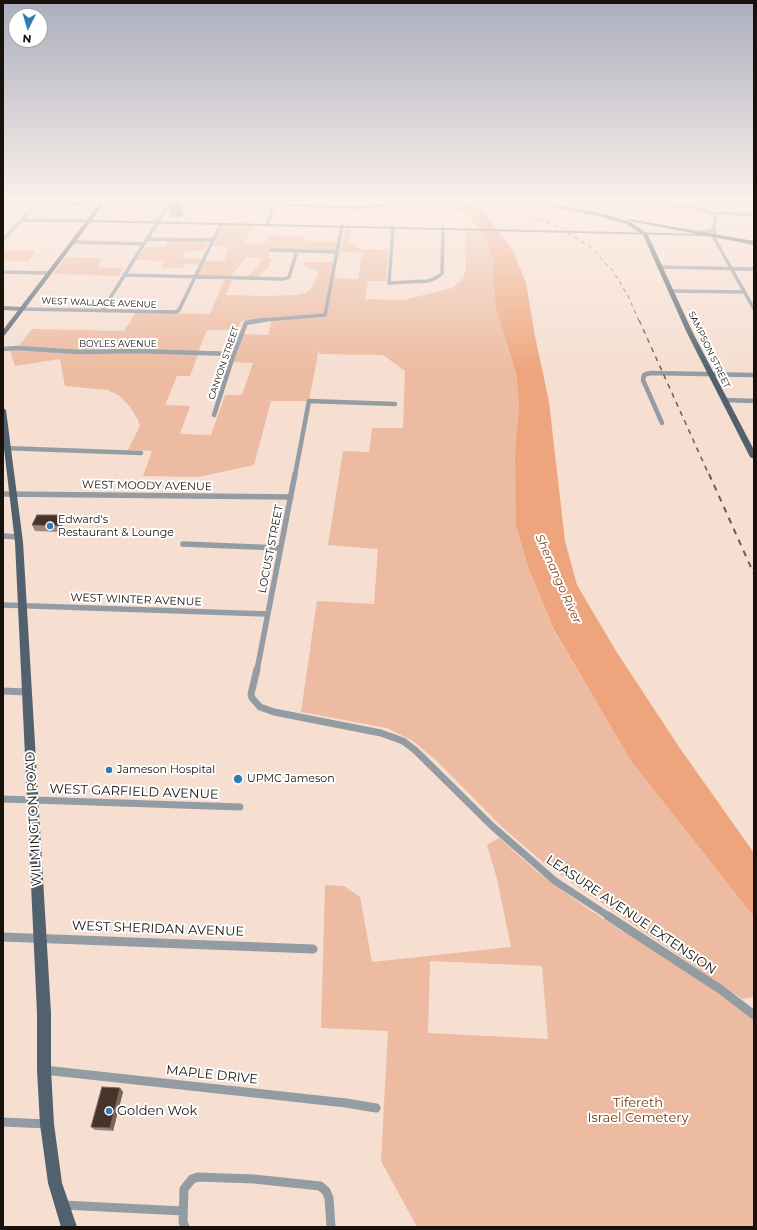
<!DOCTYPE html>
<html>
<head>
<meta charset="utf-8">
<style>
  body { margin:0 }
  #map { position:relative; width:757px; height:1230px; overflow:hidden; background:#f6ded1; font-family:Montserrat,sans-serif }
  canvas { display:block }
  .frame { position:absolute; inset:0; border:4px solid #19110c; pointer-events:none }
  .north { position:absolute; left:8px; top:8px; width:40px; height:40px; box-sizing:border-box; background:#fff; border:1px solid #a3a09e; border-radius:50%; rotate:185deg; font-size:11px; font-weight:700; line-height:16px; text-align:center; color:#19110c }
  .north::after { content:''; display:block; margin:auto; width:14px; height:18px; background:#2d7eaf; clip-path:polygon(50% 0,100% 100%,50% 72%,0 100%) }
</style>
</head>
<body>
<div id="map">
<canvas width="757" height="1230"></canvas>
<div class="frame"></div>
<div class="north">N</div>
</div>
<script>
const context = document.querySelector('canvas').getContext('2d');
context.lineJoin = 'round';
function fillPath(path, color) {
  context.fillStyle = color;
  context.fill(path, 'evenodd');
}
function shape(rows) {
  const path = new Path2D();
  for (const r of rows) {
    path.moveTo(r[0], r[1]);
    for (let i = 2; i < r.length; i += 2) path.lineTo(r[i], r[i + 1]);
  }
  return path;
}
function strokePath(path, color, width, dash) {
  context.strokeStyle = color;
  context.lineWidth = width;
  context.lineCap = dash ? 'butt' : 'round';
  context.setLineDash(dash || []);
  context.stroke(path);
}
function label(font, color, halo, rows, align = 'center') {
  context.font = font + ' Montserrat,sans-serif';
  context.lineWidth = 4;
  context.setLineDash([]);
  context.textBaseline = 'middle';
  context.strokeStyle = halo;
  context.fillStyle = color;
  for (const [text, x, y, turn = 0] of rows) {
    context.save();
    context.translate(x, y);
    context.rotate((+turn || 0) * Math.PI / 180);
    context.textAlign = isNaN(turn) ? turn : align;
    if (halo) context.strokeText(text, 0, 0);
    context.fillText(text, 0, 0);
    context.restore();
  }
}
const green = shape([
  [221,225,253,226,245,243,265,243,268,235,306,236,304,241,340,242,338,252,271,250,267,257,272,258,268,268,256,279,245,279,259,265,262,258,247,257,229,278,195,277,203,261,224,261,229,247,211,246],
  [346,228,351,229,349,242,361,249,388,250,386,281,368,281,365,299,403,300,452,288,463,279,466,269,465,231,479,232,486,241,493,259,493,276,496,309,516,373,519,404,515,452,530,572,554,631,631,761,754,917,754,997,742,999,545,864,502,827,437,761,413,741,387,728,301,712,317,601,374,604,378,549,328,545,343,451,369,452,372,428,403,428,405,371,383,355,319,354,319,348,309,401,271,401,254,465,198,477,143,476,152,451,128,450,140,426,138,420,130,407,120,396,108,390,65,386,60,359,15,366,9,348,17,348,32,329,124,331,136,312,210,314,224,280,232,280,226,295,262,296,296,295,306,293,312,287,318,275,318,271,313,269,303,266,304,262,336,262,333,278,358,279,362,253,340,252],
  [272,320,268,335,242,334,231,362,253,363,242,395,225,395,211,435,180,434,190,406,165,405,177,376,190,376,199,352,198,352,207,330,237,330,241,321],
  [169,240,209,241,204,251,186,251,182,258,202,259,199,265,185,264,183,268,161,267,164,261,136,260,145,247,164,247],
  [3,250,36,251,28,261,3,261],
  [66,257,103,258,97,267,124,268,119,276,53,274],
  [499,838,534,869,577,901,623,932,632,931,754,1015,754,1227,417,1227,381,1161,388,1031,321,1028,325,885,344,886,360,897,372,962,511,947,497,879,487,845],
  [430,961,542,966,548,1039,428,1033]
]);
const water = shape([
  [410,199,446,199,469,204,480,208,487,216,513,251,526,283,535,336,549,402,565,541,577,585,616,651,679,747,754,853,754,917,631,761,554,630,530,572,516,525,515,452,519,404,516,373,496,309,493,276,493,259,486,241,469,216,457,210,441,204]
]);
const streetFar4 = shape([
  [629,199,696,208,713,214,723,213,754,215],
  [713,214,716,218,714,228,715,234],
  [22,220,90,221],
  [267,225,273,207],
  [393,227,389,283,428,281,436,278,442,273,443,228],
  [700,232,710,231,714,228],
  [713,236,754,309],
  [147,239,213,240],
  [3,240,41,199],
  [74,242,144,244],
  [271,250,338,252],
  [660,267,754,269],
  [3,272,50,273],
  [124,275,284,279,289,277,297,251],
  [671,291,744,292],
  [22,309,176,312,179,310,221,224],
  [102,311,169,204,179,200],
  [252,321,325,315,342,226]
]);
const streetFar3 = shape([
  [3,349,17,348,79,352,134,351,234,354],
  [724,400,754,401],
  [214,415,233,356,246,323,264,320],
  [662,423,643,380,644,375,650,373,754,375],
  [3,448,141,453],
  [295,475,309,401,395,404]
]);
const streetFar2 = shape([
  [3,494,291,497],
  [3,536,19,537],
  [183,544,280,548],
  [3,605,267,614],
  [257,670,295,474]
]);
const streetFar1 = shape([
  [257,669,251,694,252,698,260,707,274,712,381,733,403,741,415,750,492,826,555,881,610,917],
  [3,691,27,692],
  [3,799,240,807]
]);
const street = shape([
  [608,916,720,989,754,1015],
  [3,937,313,949],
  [44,1070,346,1103,376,1108],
  [3,1122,47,1124],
  [63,1205,183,1211],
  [185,1227,183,1222,184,1189,192,1179,198,1177,254,1179,320,1186,326,1191,329,1198,331,1227]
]);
const secondary = shape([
  [233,199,241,199,236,203,233,199],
  [88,220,707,234,709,235,707,236,90,222,88,222,88,220],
  [3,306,22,307,25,309,22,311,3,310,3,306]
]);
const primary = shape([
  [103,199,108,199,5,335,3,336,3,330,103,199],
  [151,199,190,199,355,207,433,199,453,199,355,209,151,199],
  [513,199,524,199,605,214,630,222,647,233,693,333,754,450,754,459,750,457,687,333,643,235,626,224,598,216,513,199],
  [628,219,754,241,754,245,630,221,628,221,628,219],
  [3,408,6,410,23,542,51,1013,51,1070,54,1124,62,1183,77,1227,61,1227,48,1183,40,1124,37,1070,37,1013,15,542,3,440,3,408]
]);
const railFar2 = shape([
  [470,199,518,211,561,228,590,247,613,271,628,296,639,321]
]);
const railFar1 = shape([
  [639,320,709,475]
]);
const rail = shape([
  [709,474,754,574]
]);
const wall = shape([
  [56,199,67,199,65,202,57,202],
  [74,199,85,199,79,207,70,206,70,205],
  [169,206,182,207,183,216,178,218,171,216],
  [62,515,64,521,60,532,35,531,32,525],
  [120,1088,123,1092,113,1131,95,1130,91,1127]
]);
const shadedWall = shape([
  [83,199,85,199,79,207,78,205],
  [182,207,183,216,178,218,177,208],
  [62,515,64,521,60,532,58,526],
  [120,1088,123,1092,113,1131,110,1128]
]);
const building = shape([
  [74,199,83,199,78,205,70,205,74,199],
  [175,202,180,202,182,207,177,208,169,206,175,202],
  [37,515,62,515,58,526,32,525,37,515],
  [102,1087,120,1088,110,1128,91,1127,102,1087]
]);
const markers = [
  [50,526,4,"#2d7eaf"],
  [109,770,4,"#2d7eaf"],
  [238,779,5,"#2d7eaf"],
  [109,1111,4,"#2d7eaf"]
];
const farStreetnames = [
  ["WEST WALLACE AVENUE",99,303,2],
  ["BOYLES AVENUE",118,344],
  ["SAMPSON STREET",709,350,64],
  ["CANYON STREET",224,363,-71]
];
const streetNames = [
  ["WEST MOODY AVENUE",147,486,1],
  ["LOCUST STREET",271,549,-79],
  ["WEST WINTER AVENUE",136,600,2]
];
const poiNames = [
  ["Edward's",58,520],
  ["Restaurant & Lounge",58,533],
  ["Jameson Hospital",117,770],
  ["UPMC Jameson",247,779]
];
const waterNames = [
  ["Shenango River",558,579,66]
];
const nearStreetnames = [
  ["WEST GARFIELD AVENUE",134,792,2],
  ["WILMINGTON ROAD",34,819,-93],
  ["LEASURE AVENUE EXTENSION",631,915,34],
  ["WEST SHERIDAN AVENUE",158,929,2],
  ["MAPLE DRIVE",212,1075,6]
];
const nearParknames = [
  ["Tifereth",638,1103],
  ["Israel Cemetery",638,1118]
];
const nearPoinames = [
  ["Golden Wok",117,1111]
];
fillPath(green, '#ecbba1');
fillPath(water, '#eea57d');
strokePath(streetFar4, '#939ca3', 3.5);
strokePath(streetFar3, '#939ca3', 4.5);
strokePath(streetFar2, '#939ca3', 5.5);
strokePath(streetFar1, '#939ca3', 7);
strokePath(street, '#939ca3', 9);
fillPath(secondary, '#6d7a83');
fillPath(primary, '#51616d');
strokePath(railFar2, '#6a5c54', 1, [4, 4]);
strokePath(railFar1, '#6a5c54', 1.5, [5, 5]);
strokePath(rail, '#6a5c54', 2, [6, 6]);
fillPath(wall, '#9e887d');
fillPath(shadedWall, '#7b665b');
fillPath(building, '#463329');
strokePath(building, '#7b665b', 1);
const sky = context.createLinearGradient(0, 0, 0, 371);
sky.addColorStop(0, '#aaaebd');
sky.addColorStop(0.54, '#fbf0ea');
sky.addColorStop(1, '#fbf0ea00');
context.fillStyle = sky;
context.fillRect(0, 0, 757, 371);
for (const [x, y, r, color] of markers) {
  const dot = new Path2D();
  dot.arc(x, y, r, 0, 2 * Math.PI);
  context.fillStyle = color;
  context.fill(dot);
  strokePath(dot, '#fff', 1.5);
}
label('9px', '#19110c', '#fff', farStreetnames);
label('11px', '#19110c', '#fff', streetNames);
label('11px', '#19110c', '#fff', poiNames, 'left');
label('italic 12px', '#824016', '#fff', waterNames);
label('13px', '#19110c', '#fff', nearStreetnames);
label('13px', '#79380a', '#fff', nearParknames);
label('13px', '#19110c', '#fff', nearPoinames, 'left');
</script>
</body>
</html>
